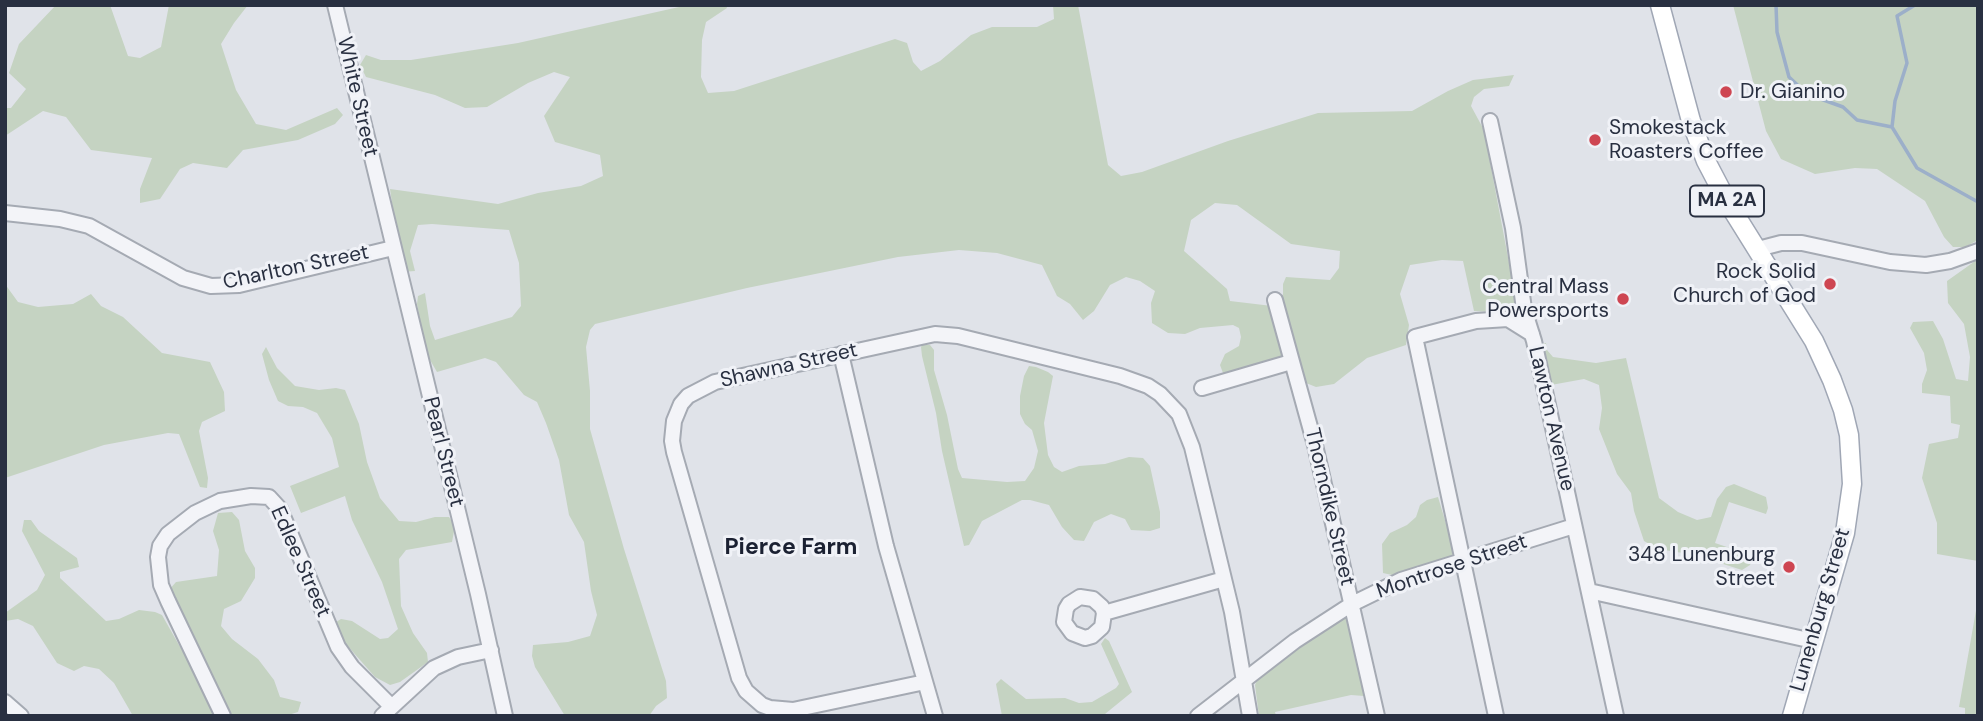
<!DOCTYPE html>
<html>
<head>
<meta charset="utf-8">
<style>
  body { margin:0 }
  #map { position:relative; width:1983px; height:721px; overflow:hidden; background:#e0e3e9; font-family:"DM Sans",sans-serif }
  canvas { display:block }
  .frame { position:absolute; inset:0; border:7px solid #293041; pointer-events:none }
</style>
</head>
<body>
<div id="map">
<canvas width="1983" height="721"></canvas>
<div class="frame"></div>
</div>
<script>
const context = document.querySelector('canvas').getContext('2d');
context.lineJoin = 'round';
function fillPath(path, color) {
  context.fillStyle = color;
  context.fill(path, 'evenodd');
}
function shape(rows) {
  const path = new Path2D();
  for (const r of rows) {
    path.moveTo(r[0], r[1]);
    for (let i = 2; i < r.length; i += 2) path.lineTo(r[i], r[i + 1]);
  }
  return path;
}
function strokePath(path, color, width, dash) {
  context.strokeStyle = color;
  context.lineWidth = width;
  context.lineCap = dash ? 'butt' : 'round';
  context.setLineDash(dash || []);
  context.stroke(path);
}
function label(font, color, halo, rows, align = 'center') {
  context.font = font + ' "DM Sans",sans-serif';
  context.lineWidth = 6;
  context.setLineDash([]);
  context.textBaseline = 'middle';
  context.strokeStyle = halo;
  context.fillStyle = color;
  for (const [text, x, y, turn = 0] of rows) {
    context.save();
    context.translate(x, y);
    context.rotate((+turn || 0) * Math.PI / 180);
    context.textAlign = isNaN(turn) ? turn : align;
    if (halo) context.strokeText(text, 0, 0);
    context.fillText(text, 0, 0);
    context.restore();
  }
}
const green = shape([
  [56,5,110,5,128,56,140,58,161,47,169,5,248,5,234,23,221,44,236,90,256,124,286,130,337,108,343,115,335,124,298,140,243,150,227,168,193,163,180,169,160,199,140,203,140,189,152,158,91,150,66,117,43,111,5,136,5,108,11,108,26,89,9,73,19,44],
  [688,5,726,5,727,8,706,22,702,40,701,77,708,93,734,91,895,39,907,43,913,62,921,71,940,61,971,35,992,27,1037,27,1054,19,1053,5,1078,5,1108,165,1121,176,1142,172,1228,141,1318,113,1412,111,1448,91,1473,80,1514,75,1509,86,1484,89,1474,97,1471,106,1484,130,1516,300,1515,308,1508,313,1474,311,1463,261,1442,260,1410,265,1400,294,1409,325,1406,345,1367,358,1334,384,1316,387,1306,383,1283,308,1283,284,1286,277,1330,280,1339,268,1340,251,1291,244,1237,205,1215,203,1191,220,1184,251,1227,289,1230,301,1272,306,1285,359,1232,375,1223,373,1220,365,1225,354,1239,346,1241,337,1239,328,1233,325,1200,328,1185,334,1168,333,1152,323,1151,303,1155,291,1140,281,1126,277,1110,285,1094,311,1083,320,1070,304,1057,296,1042,265,997,253,959,250,898,257,747,288,595,324,590,330,586,347,590,391,590,429,624,549,666,681,667,698,656,706,649,716,565,716,535,667,532,656,533,645,568,642,590,636,597,615,591,591,584,542,569,515,559,460,546,423,537,402,524,395,496,362,485,358,437,372,426,353,417,304,418,296,425,293,430,326,435,340,512,317,521,306,519,263,509,230,432,224,418,225,410,251,415,271,402,272,390,189,498,204,538,193,581,186,603,176,600,155,555,142,544,116,570,77,554,72,528,83,487,107,465,108,435,95,366,77,360,65,366,55,381,60,411,60,518,43],
  [1733,5,1978,5,1978,240,1965,247,1953,247,1944,237,1925,201,1877,169,1855,168,1815,174,1781,159,1766,131],
  [1978,259,1978,561,1937,554,1937,523,1922,478,1929,444,1958,438,1960,425,1951,423,1950,396,1922,393,1922,384,1927,370,1924,353,1910,328,1913,322,1933,321,1943,339,1956,379,1968,381,1970,357,1964,324,1948,303,1947,281],
  [5,284,18,302,38,307,73,304,91,294,101,306,123,317,162,353,210,362,224,392,225,411,202,422,199,431,208,478,207,488,200,487,179,434,168,433,104,445,5,478],
  [1537,343,1546,343,1547,350,1553,357,1596,363,1626,358,1659,498,1678,512,1697,520,1711,517,1717,499,1726,487,1734,484,1766,497,1768,508,1766,514,1729,502,1715,543,1754,556,1750,565,1742,570,1695,555,1658,549,1644,541,1634,511,1631,493,1617,474,1599,429,1602,408,1599,385,1584,379,1551,385],
  [923,344,930,345,934,350,934,370,947,415,958,469,962,478,1007,482,1025,481,1034,468,1038,451,1032,430,1025,424,1020,414,1020,396,1024,376,1029,366,1036,367,1048,372,1053,376,1044,423,1048,455,1054,467,1062,472,1079,466,1105,464,1129,457,1143,458,1150,466,1160,512,1160,528,1150,531,1131,530,1125,519,1111,514,1094,522,1084,541,1074,540,1062,527,1049,505,1030,500,1022,500,982,521,969,545,964,546,942,451,936,413,922,356,921,347],
  [266,347,277,368,295,386,319,390,336,388,345,390,359,424,367,462,380,498,399,521,416,522,435,517,449,517,455,526,452,542,406,550,399,559,401,606,413,633,427,653,428,662,400,682,390,685,375,677,338,635,336,622,341,619,352,621,380,639,388,638,398,629,382,582,352,520,345,496,301,513,290,486,339,467,332,438,317,413,303,407,288,406,278,401,269,380,262,354],
  [1438,497,1453,547,1452,556,1392,575,1383,573,1382,544,1390,533,1407,525,1416,517,1420,505,1427,500],
  [232,512,239,520,245,551,255,568,255,578,241,601,224,609,221,626,232,639,258,659,274,680,280,697,301,702,298,712,285,716,228,716,169,590,176,582,217,576,219,550,213,531,218,513],
  [24,520,31,520,39,531,77,558,79,567,60,572,60,578,106,621,119,619,139,610,155,612,162,615,188,661,214,716,133,716,114,683,99,669,84,666,74,671,57,663,33,626,18,619,5,621,5,613,37,590,45,575,22,531],
  [1978,599,1978,716,1965,716,1965,708,1959,707],
  [1343,618,1348,619,1364,696,1351,695,1275,712,1276,716,1259,716,1255,685,1260,673],
  [1105,638,1109,641,1132,692,1105,714,1002,716,996,684,1001,679,1026,699,1065,698,1079,703,1092,702,1116,688,1119,684,1101,644]
]);
const stream = shape([
  [1776,5,1777,32,1789,77,1807,94,1843,107,1857,120,1892,127,1917,168,1978,202],
  [1975,5,1978,5],
  [1892,127,1895,101,1907,63,1897,16,1915,5]
]);
const minor = shape([
  [335,5,478,594,505,716],
  [1490,121,1513,228,1524,309,1534,341,1616,716],
  [5,213,60,219,89,226,183,278,211,286,239,285,393,248],
  [1758,249,1781,243,1802,243,1890,262,1926,265,1950,261,1978,251],
  [1275,300,1315,445,1377,716],
  [841,354,886,546,935,716],
  [1202,388,1291,362],
  [1589,591,1813,641],
  [1104,613,1102,627,1092,636,1085,638,1072,633,1064,622,1066,609,1069,604,1080,597,1093,599,1102,607,1104,613,1224,579],
  [925,682,793,710,770,708,762,705,746,691,739,678,674,452,672,441,674,421,681,404,688,396,715,382,935,334,958,336,1120,376,1148,386,1160,394,1179,414,1192,447,1232,612,1250,716],
  [5,702,21,716],
  [223,716,168,601,161,585,158,557,160,546,168,534,195,513,220,501,251,496,269,497,280,509,338,647,352,667,391,706],
  [382,716,434,668,458,657,491,650],
  [1198,716,1295,641,1352,604,1401,580,1574,526],
  [1496,716,1415,337,1476,321,1508,319,1532,334]
]);
const major = shape([
  [1660,5,1691,121,1706,161,1728,203,1814,341,1832,380,1843,410,1849,435,1852,484,1845,533,1792,716]
]);
const markers = [
  [1726,92,7,"#ce4652"],
  [1595,140,7,"#ce4652"],
  [1830,284,7,"#ce4652"],
  [1623,299,7,"#ce4652"],
  [1789,567,7,"#ce4652"]
];
const shields = [
  [1727,201,74]
];
const shieldNames = [
  ["MA 2A",1727,201]
];
const poiNames = [
  ["Dr. Gianino",1740,92,"left"],
  ["Smokestack",1609,128,"left"],
  ["Roasters Coffee",1609,152,"left"],
  ["Rock Solid",1816,272],
  ["Church of God",1816,296],
  ["Central Mass",1609,287],
  ["Powersports",1609,311],
  ["348 Lunenburg",1775,555],
  ["Street",1775,579]
];
const streetNames = [
  ["White Street",357,97,77],
  ["Charlton Street",296,268,-12],
  ["Shawna Street",789,366,-13],
  ["Lawton Avenue",1551,419,77],
  ["Pearl Street",443,452,76],
  ["Thorndike Street",1329,507,77],
  ["Edlee Street",300,562,66],
  ["Montrose Street",1452,567,-19],
  ["Lunenburg Street",1821,610,-74]
];
const neighbourhoodNames = [
  ["Pierce Farm",791,548]
];
fillPath(green, '#c5d3c2');
strokePath(stream, '#9cafc9', 3.5);
strokePath(minor, '#a5aab3', 18);
strokePath(major, '#a0a7b5', 21);
strokePath(minor, '#f3f4f8', 14);
strokePath(major, '#fff', 18);
for (const [x, y, r, color] of markers) {
  const dot = new Path2D();
  dot.arc(x, y, r, 0, 2 * Math.PI);
  context.fillStyle = color;
  context.fill(dot);
  strokePath(dot, '#f0f2f7', 2.5);
}
for (const [x, y, w] of shields) {
  const box = new Path2D();
  box.roundRect(x - w / 2, y - 15.5, w, 31, 5);
  context.fillStyle = '#f0f2f7';
  context.fill(box);
  strokePath(box, '#293041', 2);
}
label('bold 19px', '#293041', null, shieldNames);
label('21px', '#293041', '#f0f2f7', poiNames, 'right');
label('21px', '#293041', '#f0f2f7', streetNames);
label('bold 23px', '#1b2132', '#f0f2f7', neighbourhoodNames);
</script>
</body>
</html>
